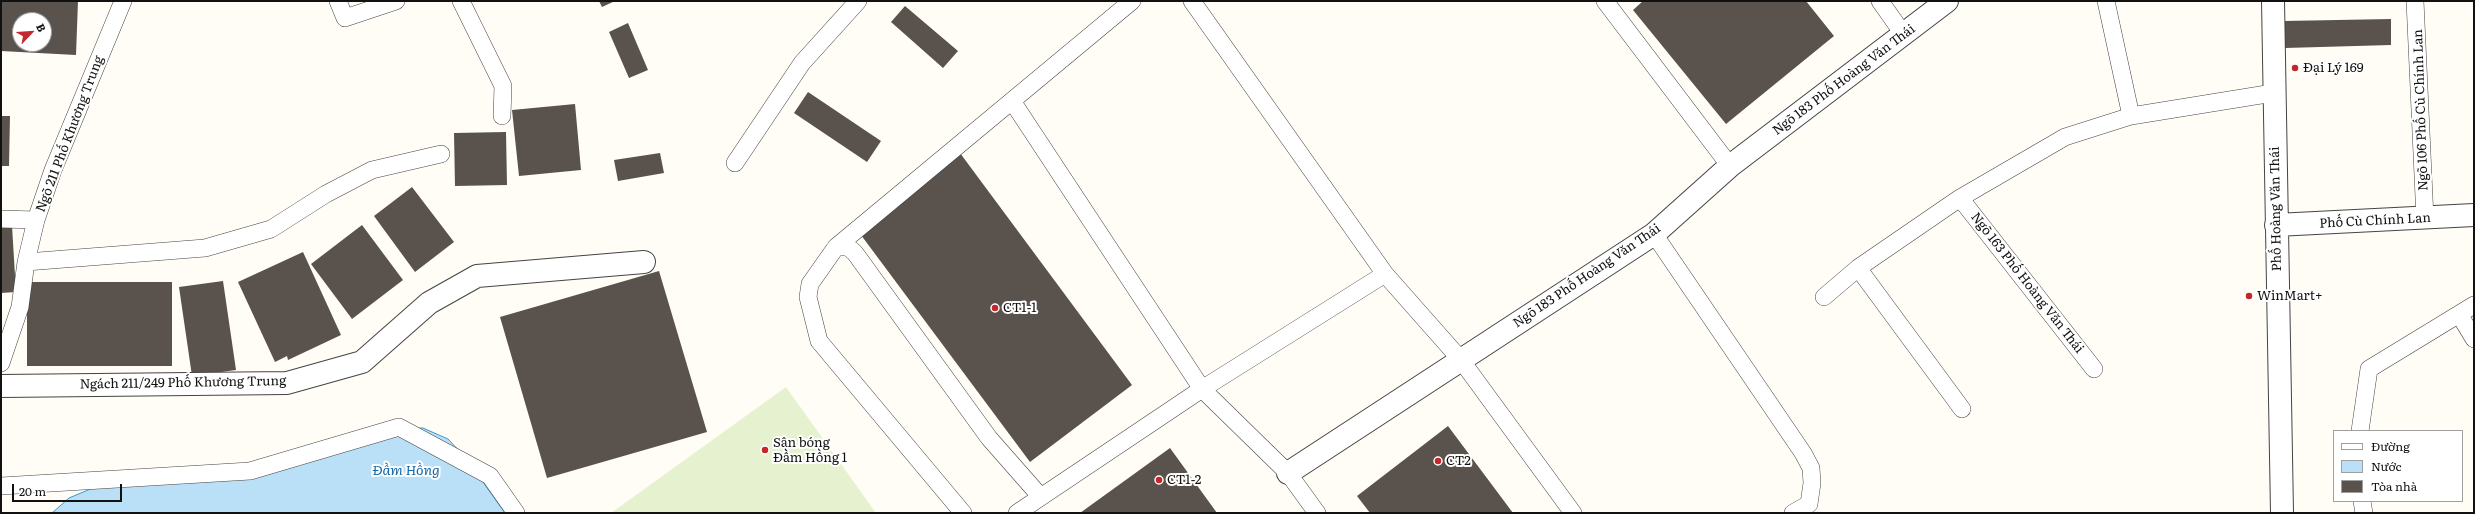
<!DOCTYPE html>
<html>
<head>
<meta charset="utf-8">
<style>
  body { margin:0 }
  #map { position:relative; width:2475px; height:514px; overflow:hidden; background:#fffdf5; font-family:Literata,serif }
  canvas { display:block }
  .frame { position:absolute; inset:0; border:2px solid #111; pointer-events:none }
  .legend { position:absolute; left:2333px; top:430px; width:130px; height:72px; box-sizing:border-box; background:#fff; border:1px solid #a0a0a0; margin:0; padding:5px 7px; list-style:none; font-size:12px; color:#111 }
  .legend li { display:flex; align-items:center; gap:8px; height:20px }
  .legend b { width:20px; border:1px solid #a0a0a0 }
  .north { position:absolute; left:12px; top:12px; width:40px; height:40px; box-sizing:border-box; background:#fff; border:1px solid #a0a0a0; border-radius:50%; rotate:65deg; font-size:11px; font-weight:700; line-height:16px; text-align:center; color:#111 }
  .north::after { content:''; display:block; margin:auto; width:14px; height:18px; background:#c4262e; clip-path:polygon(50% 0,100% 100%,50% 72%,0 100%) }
  .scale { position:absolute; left:12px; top:484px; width:110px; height:18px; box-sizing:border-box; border:2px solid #111; border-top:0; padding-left:5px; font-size:12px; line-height:14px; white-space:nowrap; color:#111; -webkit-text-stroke:3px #fff; paint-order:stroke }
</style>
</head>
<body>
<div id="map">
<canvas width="2475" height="514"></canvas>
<div class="frame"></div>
<ul class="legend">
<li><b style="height:5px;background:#fff"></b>Đường</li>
<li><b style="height:11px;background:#b9e0f7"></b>Nước</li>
<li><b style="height:11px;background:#5a524d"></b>Tòa nhà</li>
</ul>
<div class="north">B</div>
<div class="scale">20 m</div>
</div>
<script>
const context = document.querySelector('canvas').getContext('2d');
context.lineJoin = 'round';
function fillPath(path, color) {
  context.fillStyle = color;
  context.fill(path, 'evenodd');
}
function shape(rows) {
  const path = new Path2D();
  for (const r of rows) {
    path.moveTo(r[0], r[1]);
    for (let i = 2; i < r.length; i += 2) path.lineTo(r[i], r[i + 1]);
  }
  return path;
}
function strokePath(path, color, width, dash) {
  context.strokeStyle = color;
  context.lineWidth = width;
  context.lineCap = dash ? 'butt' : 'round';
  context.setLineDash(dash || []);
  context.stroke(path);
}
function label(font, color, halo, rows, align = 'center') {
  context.font = font + ' Literata,serif';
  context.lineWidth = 4;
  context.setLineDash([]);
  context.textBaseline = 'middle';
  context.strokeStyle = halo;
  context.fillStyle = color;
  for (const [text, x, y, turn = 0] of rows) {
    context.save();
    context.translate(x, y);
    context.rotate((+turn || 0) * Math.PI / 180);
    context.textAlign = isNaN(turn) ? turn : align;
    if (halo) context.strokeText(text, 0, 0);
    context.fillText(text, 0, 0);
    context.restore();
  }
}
const pitch = shape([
  [786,387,876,513,611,513]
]);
const water = shape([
  [395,428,423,428,448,439,465,457,505,513,52,513,69,498,107,482,302,463,395,428]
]);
const building = shape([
  [1,1,78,1,76,55,1,51],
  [20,20,44,20,44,44,20,44],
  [599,1,615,1,602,7],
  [1643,1,1806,1,1834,36,1726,124,1633,10],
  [905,6,958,51,943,68,891,22],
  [2391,19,2391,45,2285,48,2284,21],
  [628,23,648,70,629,78,609,32],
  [808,92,881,141,867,162,794,113],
  [575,104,581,170,519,176,512,110],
  [1,116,10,116,9,166,1,166],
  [506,132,507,185,455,186,454,133],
  [660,153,664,173,618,181,614,160],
  [960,153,1132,385,1030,462,858,231],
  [412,187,454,242,415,272,374,216],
  [362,225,403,280,352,319,311,264],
  [12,226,16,292,1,293,1,227],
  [303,252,341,335,288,360,287,356,275,362,238,282],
  [659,271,707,432,547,478,500,317],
  [223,281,236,370,192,376,179,287],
  [27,282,172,282,172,366,27,366],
  [1448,426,1513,513,1370,513,1357,496],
  [1170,448,1217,513,1080,513]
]);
const lane = shape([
  [338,1,345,18,396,1],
  [461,1,503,86,502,116],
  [1192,1,1385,274,1461,360,1573,513],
  [1605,1,1730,166],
  [1880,1,1904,35],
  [2106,1,2131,116],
  [2415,1,2425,219],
  [1012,101,1202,389,1288,473,1317,513],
  [735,163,802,63,858,1],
  [1960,198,2094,369],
  [1,219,36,220],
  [1654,234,1803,453,1811,468,1812,483,1809,504,1793,513],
  [836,247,1132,1],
  [26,262,205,248,271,229,326,194,372,170,441,154],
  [1858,268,1962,409],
  [1824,297,1858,268,1960,198,2065,137,2131,116,2273,93],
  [2459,314,2474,339],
  [1,363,20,307,26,262,36,220,53,170,123,1],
  [2360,431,2369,369,2474,305],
  [1,486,250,471,399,427,490,476,516,513],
  [2362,501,2364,513],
  [963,513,819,341,808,297,810,284,836,247,848,247,855,253,989,438,1040,496],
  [1017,513,1202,389,1385,274]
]);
const street = shape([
  [2273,1,2282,513],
  [2276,225,2474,215],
  [1,386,287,383,362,362,429,303,477,276,644,262],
  [1288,473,1654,234,1730,166,1947,1]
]);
const markers = [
  [2295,68,4,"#c4262e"],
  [2249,296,4,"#c4262e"],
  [995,308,4,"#c4262e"],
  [765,450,4,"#c4262e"],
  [1438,461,4,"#c4262e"],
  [1159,480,4,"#c4262e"]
];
const poiNames = [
  ["Đại Lý 169",2303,68],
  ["WinMart+",2257,296],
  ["CT1-1",1003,308],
  ["Sân bóng",773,443],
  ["Đầm Hồng 1",773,458],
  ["CT2",1446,461],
  ["CT1-2",1167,480]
];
const streetNames = [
  ["Ngõ 183 Phố Hoàng Văn Thái",1844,80,-37],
  ["Ngõ 106 Phố Cù Chính Lan",2421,110,-92],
  ["Ngõ 211 Phố Khương Trung",70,134,-69],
  ["Phố Hoàng Văn Thái",2276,209,-91],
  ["Phố Cù Chính Lan",2375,221,-3],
  ["Ngõ 183 Phố Hoàng Văn Thái",1587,276,-34],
  ["Ngõ 163 Phố Hoàng Văn Thái",2027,283,52],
  ["Ngách 211/249 Phố Khương Trung",183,383,-1]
];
const waterNames = [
  ["Đầm Hồng",406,471]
];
fillPath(pitch, '#e6f2cf');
fillPath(water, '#b9e0f7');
strokePath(water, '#3f96cf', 1);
fillPath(building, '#5a524d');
strokePath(lane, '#444', 18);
strokePath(street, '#444', 24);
strokePath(lane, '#fff', 17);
strokePath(street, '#fff', 22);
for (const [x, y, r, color] of markers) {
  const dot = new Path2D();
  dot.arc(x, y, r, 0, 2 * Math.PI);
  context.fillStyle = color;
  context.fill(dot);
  strokePath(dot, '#fff', 1.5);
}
label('13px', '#111', '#fff', poiNames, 'left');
label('13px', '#111', '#fff', streetNames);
label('italic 14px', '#1768a6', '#fff', waterNames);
</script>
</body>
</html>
